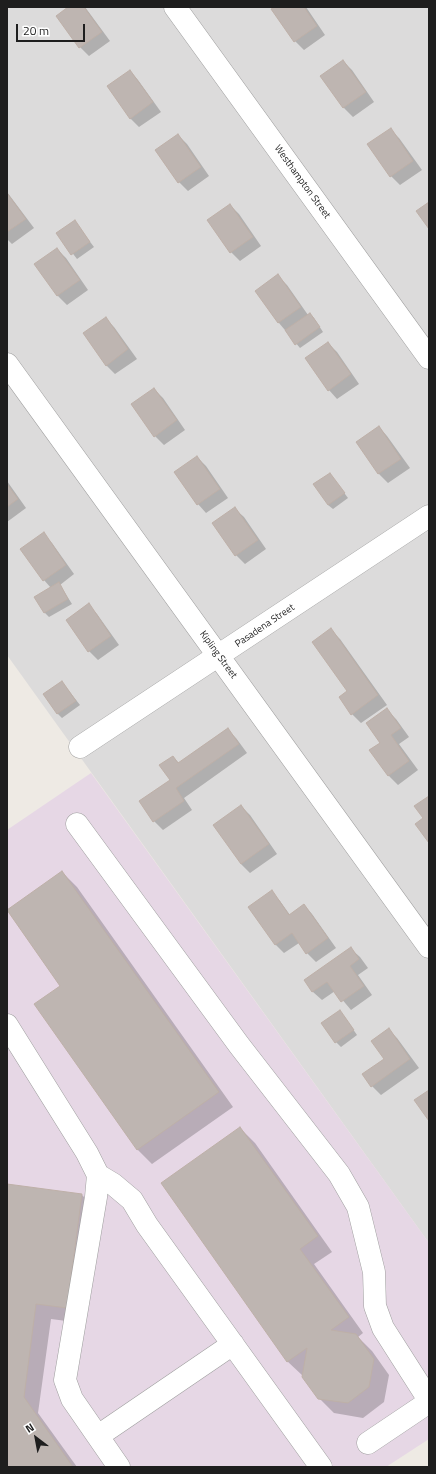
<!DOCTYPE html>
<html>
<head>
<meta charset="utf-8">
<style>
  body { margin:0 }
  #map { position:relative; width:436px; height:1474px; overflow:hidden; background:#eeeae4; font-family:"Titillium Web",sans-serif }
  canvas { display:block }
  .frame { position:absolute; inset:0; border:8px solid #1e1e1e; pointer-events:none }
  .north { position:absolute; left:16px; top:1418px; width:40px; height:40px; -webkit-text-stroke:3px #fff; paint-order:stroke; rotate:328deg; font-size:11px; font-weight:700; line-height:16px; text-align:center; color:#1e1e1e }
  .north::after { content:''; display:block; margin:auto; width:14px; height:18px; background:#1e1e1e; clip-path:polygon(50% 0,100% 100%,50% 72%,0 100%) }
  .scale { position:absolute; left:16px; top:24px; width:69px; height:18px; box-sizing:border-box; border:2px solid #1e1e1e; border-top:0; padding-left:5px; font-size:12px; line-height:14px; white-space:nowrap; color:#1e1e1e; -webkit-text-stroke:3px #fff; paint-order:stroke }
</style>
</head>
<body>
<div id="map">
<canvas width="436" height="1474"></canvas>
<div class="frame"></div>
<div class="north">N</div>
<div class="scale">20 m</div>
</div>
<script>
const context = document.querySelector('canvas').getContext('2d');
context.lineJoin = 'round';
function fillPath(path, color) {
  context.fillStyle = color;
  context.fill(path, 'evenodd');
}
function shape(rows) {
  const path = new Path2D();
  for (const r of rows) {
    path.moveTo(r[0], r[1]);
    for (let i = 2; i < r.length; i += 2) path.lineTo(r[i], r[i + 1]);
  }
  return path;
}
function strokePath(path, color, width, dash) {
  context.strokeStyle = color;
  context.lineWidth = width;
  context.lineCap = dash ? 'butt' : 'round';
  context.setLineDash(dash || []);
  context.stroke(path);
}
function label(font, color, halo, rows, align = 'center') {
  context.font = font + ' "Titillium Web",sans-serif';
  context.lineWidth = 3.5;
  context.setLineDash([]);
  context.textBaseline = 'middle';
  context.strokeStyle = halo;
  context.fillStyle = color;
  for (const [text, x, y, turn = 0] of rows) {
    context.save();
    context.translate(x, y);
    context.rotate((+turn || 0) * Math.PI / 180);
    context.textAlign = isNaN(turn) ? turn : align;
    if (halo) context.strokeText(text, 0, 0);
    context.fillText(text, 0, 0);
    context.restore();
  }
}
const residential = shape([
  [7,7,429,7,429,1243,7,655]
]);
const industrial = shape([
  [91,773,429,1243,429,1439,386,1467,7,1467,7,830]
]);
const shadow = shape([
  [70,7,85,7,110,41,89,56,80,47],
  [276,7,306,7,325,35,304,50,295,41,273,10],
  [343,61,352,70,374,102,353,117,344,108,322,76],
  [130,71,138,80,161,112,139,127,130,118],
  [390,129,399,138,422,170,400,185,391,176],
  [178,135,187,144,209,176,188,191,179,182],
  [7,192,34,228,12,244,7,239],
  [230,205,239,214,261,246,240,261,231,252],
  [75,222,94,247,77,259,58,234],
  [57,249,66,258,88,290,67,305,58,296,36,264],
  [278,276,287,285,308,315,310,314,314,318,323,332,300,348,279,323,257,291],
  [105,318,114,327,137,359,115,374,106,365],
  [328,343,337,352,359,384,337,399,329,390],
  [154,389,163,398,185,430,164,445,155,436],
  [379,427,387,436,410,468,388,483,379,474,357,442],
  [197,457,206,466,228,498,206,513,198,504],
  [330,474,348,498,333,509,328,505],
  [7,481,26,508,7,522],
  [235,509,244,517,266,549,245,564,236,555,214,524],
  [43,534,52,543,74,574,60,585,72,604,49,617,45,613,35,597,51,588,44,580,22,549],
  [88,605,97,614,119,645,98,660,89,651,67,620],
  [331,630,340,639,387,705,361,723,352,714,348,691],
  [62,682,80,705,62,718,57,713],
  [387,710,396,719,409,737,399,744,418,770,398,785,389,776,371,751,382,743],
  [227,729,236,738,247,753,184,798,192,810,163,830,154,821,140,801,171,780,173,757,179,763],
  [241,806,250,815,277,854,250,873,241,864],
  [62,872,77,887,233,1107,152,1164,137,1149],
  [271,892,280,901,290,915,304,905,312,914,336,948,316,962,307,953,299,943,284,953,275,944],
  [351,949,360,957,368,968,358,975,372,995,351,1010,335,991,322,1000,313,992,305,980],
  [344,1016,357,1035,341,1047,336,1042],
  [388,1029,397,1038,419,1068,381,1095,372,1086,385,1059],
  [240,1128,255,1143,332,1252,314,1264,363,1333,358,1337,372,1351,389,1375,384,1402,363,1418,334,1413,319,1398,303,1376,287,1361],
  [7,1185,82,1195,97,1210,82,1323,51,1319,38,1413,77,1467,7,1467]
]);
const building = shape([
  [68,7,84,7,102,32,79,48,56,16,68,7],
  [275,7,304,7,317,26,294,42,271,9,275,7],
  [343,60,366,92,343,108,320,76,343,60],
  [130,70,153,102,130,119,107,86,130,70],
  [391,128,413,161,390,177,367,144,391,128],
  [178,134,201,167,178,183,155,150,178,134],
  [7,193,26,219,7,232,7,193],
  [429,202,429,229,416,211,429,202],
  [230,204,253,237,230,253,207,220,230,204],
  [75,220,90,242,71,255,56,233,75,220],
  [57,248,80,280,57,296,34,264,57,248],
  [278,274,301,307,278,323,255,291,278,274],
  [310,313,320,327,295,345,285,330,310,313],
  [106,317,128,349,106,366,83,333,106,317],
  [328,342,351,374,328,391,305,358,328,342],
  [154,388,177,420,154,437,131,404,154,388],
  [379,426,401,459,378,474,356,442,379,426],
  [197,456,220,489,197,505,174,472,197,456],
  [330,473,345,493,328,505,313,484,330,473],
  [7,484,18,499,7,507,7,484],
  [235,507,258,540,235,556,212,523,235,507],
  [44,532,66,565,43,581,20,549,44,532],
  [59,582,68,599,44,613,34,597,59,582],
  [89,603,111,636,88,652,66,620,89,603],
  [331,628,378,695,351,715,339,697,347,691,312,642,331,628],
  [62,681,76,701,57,714,43,694,62,681],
  [387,708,401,728,391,735,409,761,388,776,369,750,380,743,366,723,387,708],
  [228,728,239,744,176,788,184,801,153,822,139,801,170,780,159,765,173,756,178,763,228,728],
  [429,796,429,843,415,824,423,818,414,806,429,796],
  [241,805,269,844,241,864,213,825,241,805],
  [62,871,219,1092,137,1150,34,1004,60,986,7,910,62,871],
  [272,890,289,915,304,904,328,938,306,954,292,933,275,945,248,907,272,890],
  [351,947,359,959,350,966,364,986,341,1002,327,982,312,992,304,980,351,947],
  [340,1010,354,1030,335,1043,321,1023,340,1010],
  [389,1028,410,1059,371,1087,362,1074,384,1059,371,1041,389,1028],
  [429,1090,429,1121,414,1100,429,1090],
  [240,1127,318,1236,300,1249,349,1317,331,1330,356,1334,374,1359,369,1387,348,1403,318,1399,302,1377,307,1348,287,1362,161,1183,240,1127],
  [7,1184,82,1194,67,1308,36,1304,24,1397,73,1467,7,1467,7,1184]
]);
const minor = shape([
  [175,7,429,358],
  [7,364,429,947],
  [80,747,429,516],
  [77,824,239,1045,339,1174,358,1207,374,1272,375,1306,383,1328,429,1400],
  [7,1025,87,1153,98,1175,96,1197,65,1380,72,1399,119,1467],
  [98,1175,113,1184,132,1200,147,1225,321,1467],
  [98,1436,233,1344],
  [368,1443,429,1402]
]);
const streetNames = [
  ["Westhampton Street",302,182,54],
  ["Pasadena Street",265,626,-34],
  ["Kipling Street",218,655,54]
];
fillPath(residential, '#dcdbdb');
fillPath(industrial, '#e6d7e5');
fillPath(shadow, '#0003');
fillPath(building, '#beb5b1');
strokePath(building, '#beb0a8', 1);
strokePath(minor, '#9f9f9f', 23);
strokePath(minor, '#fff', 22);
label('10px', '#1e1e1e', '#fff', streetNames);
</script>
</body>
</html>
